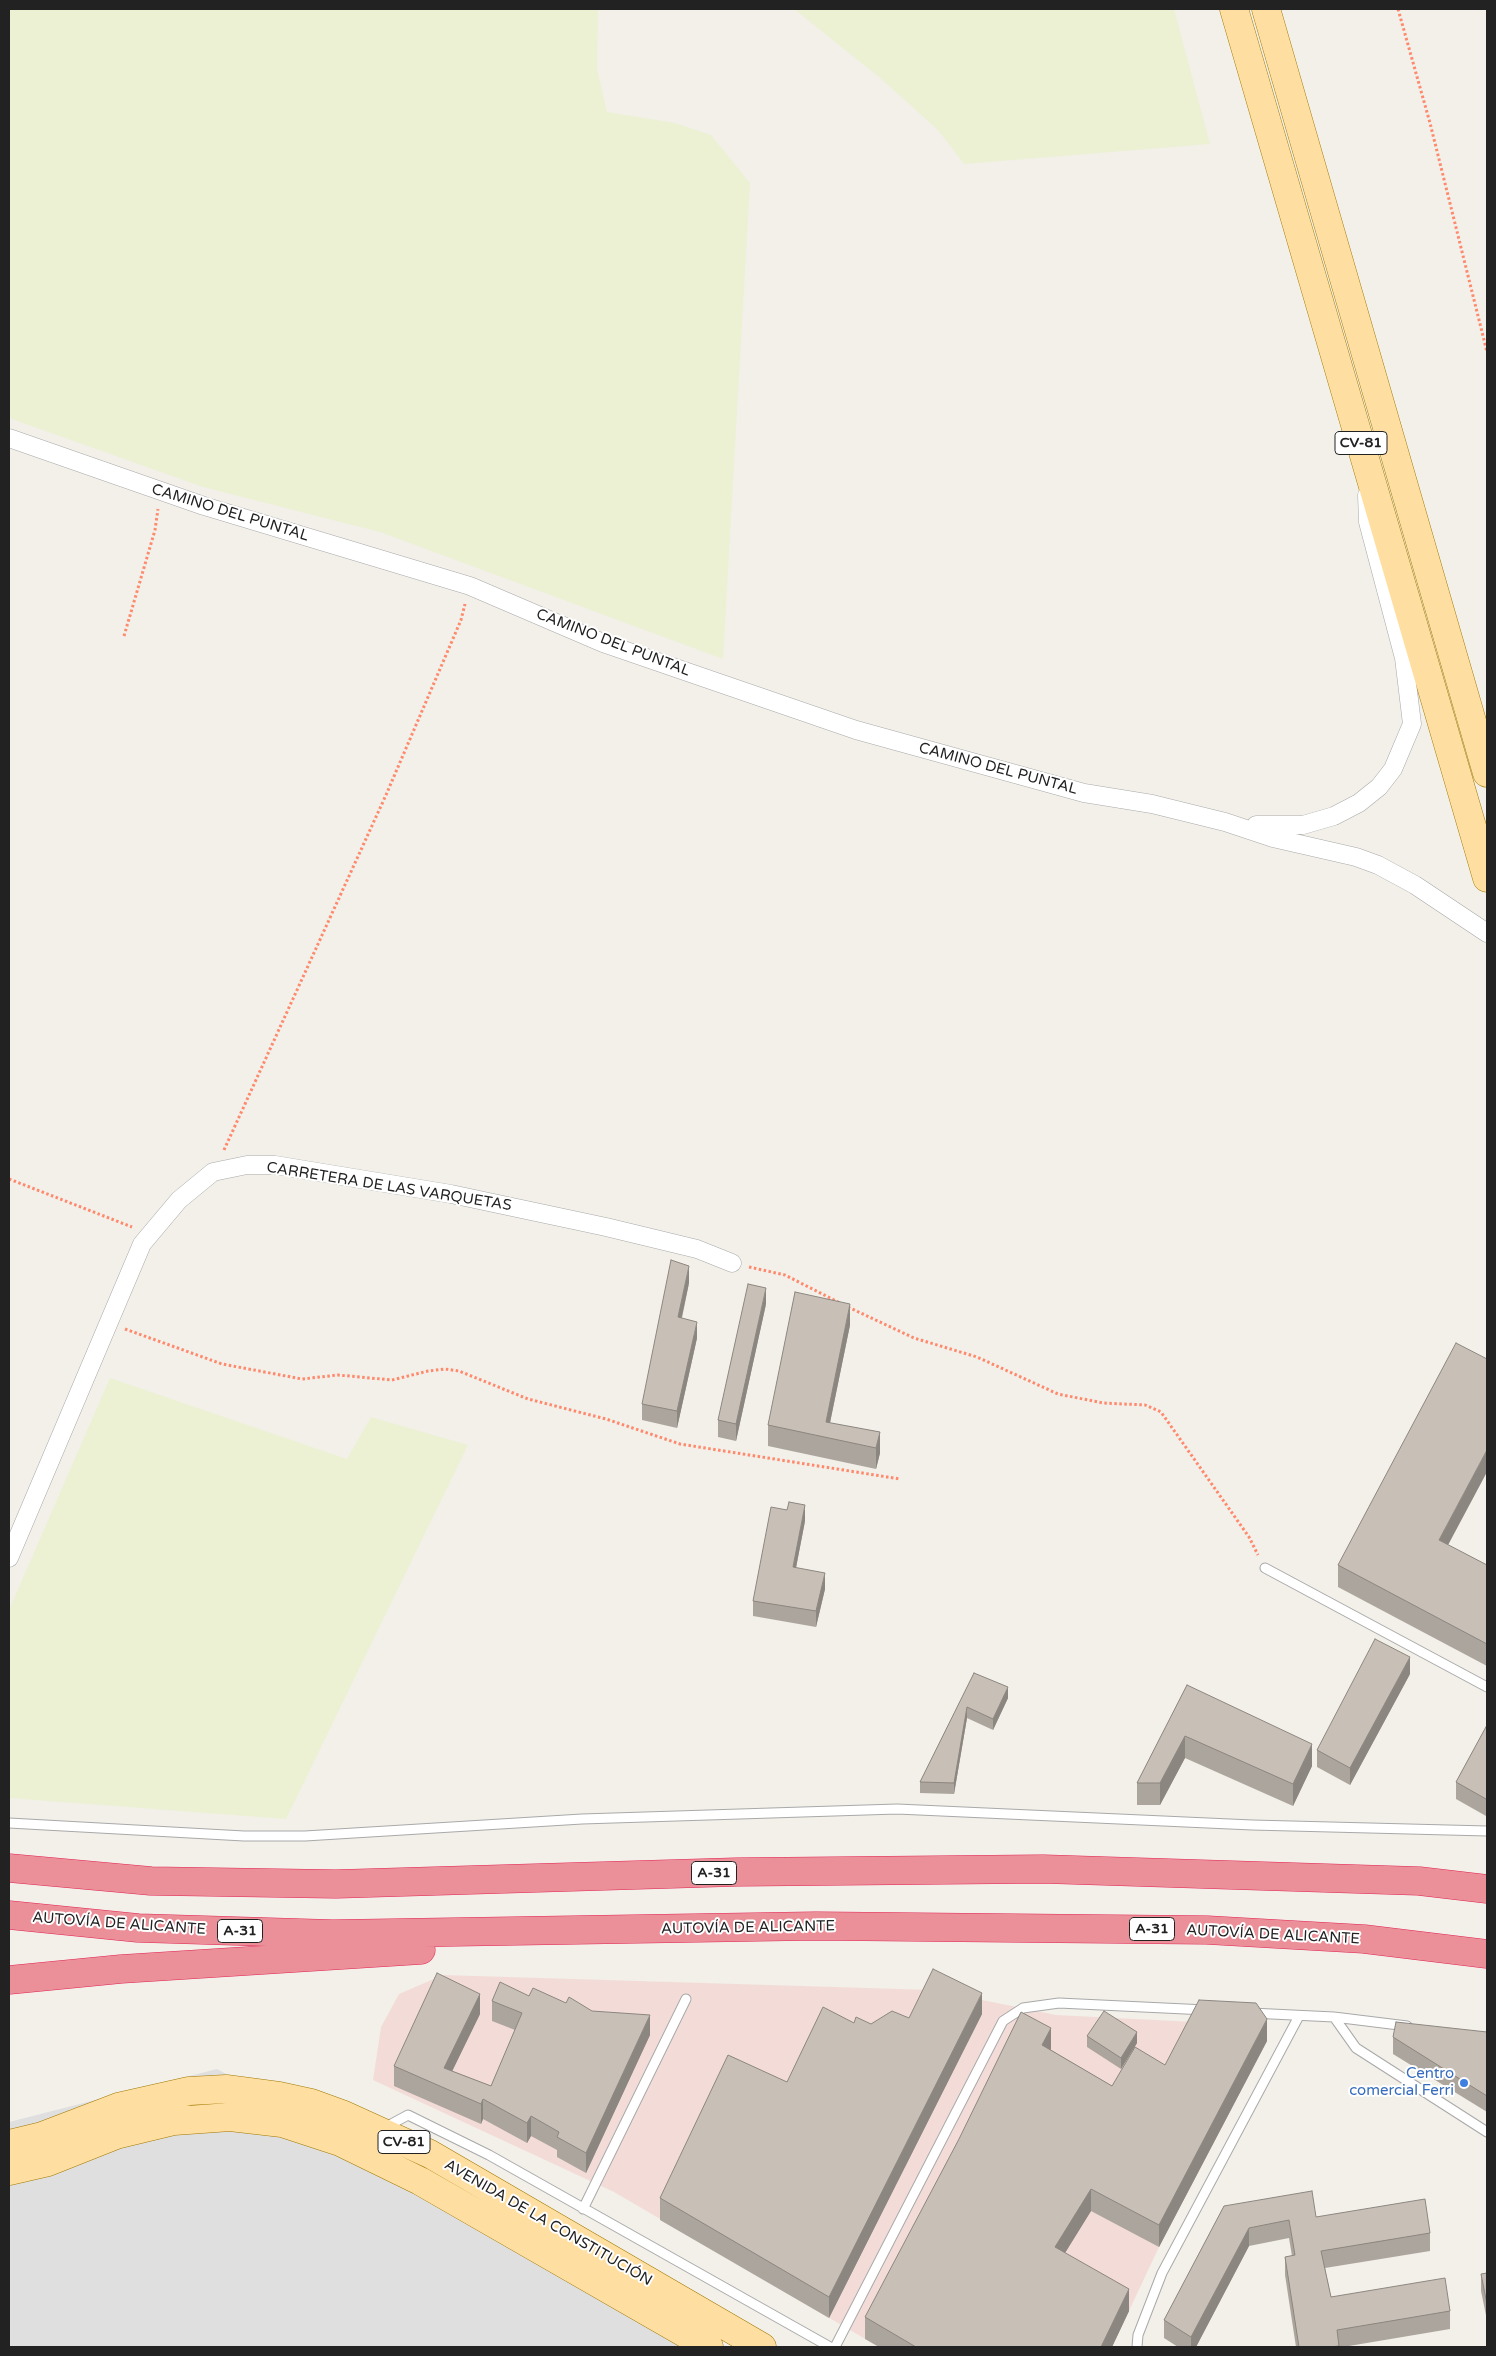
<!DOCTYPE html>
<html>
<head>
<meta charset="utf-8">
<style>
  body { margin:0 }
  #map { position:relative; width:1496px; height:2356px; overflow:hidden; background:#f2f0e9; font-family:"Varela Round",sans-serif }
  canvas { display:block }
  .frame { position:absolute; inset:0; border:10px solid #222; pointer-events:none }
</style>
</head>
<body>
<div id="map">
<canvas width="1496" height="2356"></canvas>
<div class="frame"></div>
</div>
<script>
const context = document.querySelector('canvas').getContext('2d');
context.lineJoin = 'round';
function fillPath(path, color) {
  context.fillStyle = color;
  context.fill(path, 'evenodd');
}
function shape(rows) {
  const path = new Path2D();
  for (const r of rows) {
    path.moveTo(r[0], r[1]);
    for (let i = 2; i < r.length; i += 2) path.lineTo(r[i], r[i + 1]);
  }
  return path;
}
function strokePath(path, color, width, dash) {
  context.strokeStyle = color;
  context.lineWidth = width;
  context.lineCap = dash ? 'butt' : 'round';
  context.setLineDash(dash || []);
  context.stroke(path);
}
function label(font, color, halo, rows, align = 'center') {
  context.font = font + ' "Varela Round",sans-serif';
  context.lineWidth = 4;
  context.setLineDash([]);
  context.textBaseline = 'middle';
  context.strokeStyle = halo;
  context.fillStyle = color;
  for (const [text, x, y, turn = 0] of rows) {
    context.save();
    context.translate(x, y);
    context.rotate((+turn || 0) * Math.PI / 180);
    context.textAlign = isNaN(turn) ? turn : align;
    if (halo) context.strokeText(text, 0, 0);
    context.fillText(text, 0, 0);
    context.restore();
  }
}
const residential = shape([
  [217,2069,717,2347,9,2347,9,2122]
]);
const commercial = shape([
  [443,1975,933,1990,1056,2015,1256,2025,1267,2041,1159,2247,1112,2347,879,2347,614,2192,373,2080,381,2027,399,1994]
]);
const farmland = shape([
  [9,9,598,9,597,69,607,112,675,123,711,135,750,183,723,659,380,532,203,487,9,418],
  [794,9,1174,9,1210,144,964,164,938,130,879,77],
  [110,1378,347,1459,371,1417,468,1445,286,1819,9,1798,9,1610]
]);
const path = shape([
  [1398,9,1430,123,1487,352],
  [124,636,155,530,158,509],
  [224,1150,386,795,461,620,465,604],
  [9,1179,132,1227],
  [749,1267,785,1275,840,1303],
  [848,1307,914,1338,977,1357,1058,1394,1103,1403,1145,1405,1161,1412,1249,1537,1258,1555],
  [125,1329,222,1364,302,1379,338,1375,392,1380,428,1371,445,1369,459,1371,528,1399,606,1419,680,1444,900,1479]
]);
const lane = shape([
  [1265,1568,1487,1687],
  [9,1823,244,1836,305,1836,582,1819,897,1809,1252,1825,1487,1831],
  [1251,2013,1334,2017,1407,2026],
  [1334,2017,1356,2048,1487,2132],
  [384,2128,408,2115,489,2155,830,2347],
  [583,2209,686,1999],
  [835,2347,1003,2021,1023,2008,1059,2003,1206,2010],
  [1137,2347,1138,2335,1162,2273,1299,2016]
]);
const street = shape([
  [9,438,204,506,470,586,603,643,856,730,1084,793,1152,804,1225,822,1273,838,1356,857,1378,865,1415,885,1487,933],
  [1256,825,1303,825,1334,816,1359,803,1379,787,1393,769,1412,724,1404,658,1368,522,1367,495],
  [9,1558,142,1244,179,1200,213,1172,247,1165,275,1165,451,1194,606,1227,697,1249,732,1263]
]);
const primary = shape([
  [1234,9,1487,878],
  [1266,9,1487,773],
  [9,2144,42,2136,118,2107,189,2091,226,2089,279,2096,311,2103,344,2115,430,2154,762,2347],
  [9,2171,48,2162,116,2135,174,2121,230,2117,282,2123,340,2142,420,2181,709,2347]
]);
const highway = shape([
  [9,1868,151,1881,336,1884,737,1872,1043,1869,1419,1881,1487,1889],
  [9,1915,138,1928,333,1934,816,1926,1207,1930,1364,1939,1487,1954],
  [9,1980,121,1969,421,1950]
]);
const wall = shape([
  [689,1283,682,1318,697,1338,677,1428,642,1420,642,1404],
  [766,1304,736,1441,718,1437,718,1420],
  [850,1325,830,1423,880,1432,880,1453,876,1469,768,1446,768,1425],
  [805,1521,796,1568,825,1589,816,1627,753,1616,753,1601],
  [1448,1545,1487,1565,1487,1666,1338,1587,1338,1565],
  [974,1673,1008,1698,993,1730,967,1718,954,1794,920,1793,920,1782],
  [1410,1674,1350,1785,1317,1767,1317,1750],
  [1187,1685,1312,1766,1293,1806,1185,1758,1160,1805,1137,1805,1137,1783],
  [1487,1725,1487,1813,1486,1816,1456,1799,1456,1782],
  [529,1996,566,2003,592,2011,650,2035,586,2173,557,2157,557,2150,531,2136,527,2143,483,2119,481,2124,394,2086,394,2066,480,2014,452,2071,491,2086,515,2030,492,2021,492,2001],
  [982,2014,829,2318,660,2220,660,2198,787,2082,854,2023,871,2024,909,2018],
  [1487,2032,1487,2112,1393,2054,1393,2037],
  [1087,2036,1137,2043,1121,2069,1087,2047],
  [1267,2041,1159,2247,1091,2211,1065,2253,1129,2311,1112,2347,879,2347,865,2339,865,2317,1051,2049,1051,2050,1112,2086,1165,2065],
  [1224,2206,1316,2217,1430,2233,1430,2251,1325,2268,1331,2297,1450,2311,1450,2329,1343,2347,1296,2347,1285,2275,1285,2257,1292,2256,1289,2238,1249,2246,1196,2347,1178,2347,1164,2338,1164,2320],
  [1487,2273,1487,2320,1481,2291,1481,2274]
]);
const shadedWall = shape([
  [689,1266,689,1283,678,1334,678,1317],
  [766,1288,766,1304,736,1441,736,1424],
  [850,1304,850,1325,827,1437,826,1422],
  [697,1322,697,1338,677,1428,677,1411],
  [880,1432,880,1453,876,1469,876,1448],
  [1487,1450,1487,1472,1439,1562,1439,1540],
  [805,1505,805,1521,793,1583,793,1567],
  [825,1573,825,1589,816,1627,816,1611],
  [1410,1657,1410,1674,1350,1785,1350,1768],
  [1008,1687,1008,1698,993,1730,993,1719],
  [967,1707,967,1718,954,1794,954,1783],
  [1185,1736,1185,1758,1160,1805,1160,1783],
  [1312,1744,1312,1766,1293,1806,1293,1784],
  [1487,1796,1487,1813,1486,1816,1486,1799],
  [982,1993,982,2014,829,2318,829,2297],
  [480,1994,480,2014,444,2088,444,2068],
  [650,2015,650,2035,586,2173,586,2153],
  [1267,2019,1267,2041,1159,2247,1159,2225],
  [1051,2028,1051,2049,1042,2067,1042,2045],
  [1137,2032,1137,2043,1121,2069,1121,2058],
  [483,2099,483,2119,481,2124,481,2104],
  [531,2116,531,2136,527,2143,527,2123],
  [1091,2189,1091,2211,1055,2269,1055,2247],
  [1249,2228,1249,2246,1196,2347,1191,2347,1191,2337],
  [1129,2289,1129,2311,1112,2347,1101,2347]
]);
const building = shape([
  [671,1260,689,1266,678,1317,697,1322,677,1411,642,1404,671,1260],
  [748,1284,766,1288,736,1424,718,1420,748,1284],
  [795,1292,850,1304,826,1422,880,1432,876,1448,768,1425,795,1292],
  [1456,1343,1487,1359,1487,1450,1439,1540,1487,1565,1487,1644,1338,1565,1456,1343],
  [789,1502,805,1505,793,1567,825,1573,816,1611,753,1601,771,1507,787,1510,789,1502],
  [1375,1639,1410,1657,1350,1768,1317,1750,1375,1639],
  [974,1673,1008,1687,993,1719,967,1707,954,1783,920,1782,974,1673],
  [1187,1685,1312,1744,1293,1784,1185,1736,1160,1783,1137,1783,1187,1685],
  [1487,1725,1487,1796,1486,1799,1456,1782,1487,1725],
  [933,1969,982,1993,829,2297,660,2198,728,2055,787,2082,823,2007,854,2023,856,2017,871,2024,892,2011,909,2018,933,1969],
  [437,1973,480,1994,444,2068,491,2086,522,2013,492,2001,500,1982,529,1996,533,1988,566,2003,569,1997,592,2011,650,2015,586,2153,557,2137,559,2132,531,2116,527,2123,483,2099,481,2104,394,2066,437,1973],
  [1199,2000,1256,2003,1267,2019,1159,2225,1091,2189,1055,2247,1129,2289,1101,2347,916,2347,865,2317,959,2139,1021,2012,1051,2028,1042,2045,1112,2086,1135,2047,1165,2065,1199,2000],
  [1104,2011,1137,2032,1121,2058,1087,2036,1104,2011],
  [1396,2022,1487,2032,1487,2096,1393,2037,1396,2022],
  [1312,2191,1316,2217,1425,2199,1430,2233,1321,2251,1331,2297,1445,2278,1450,2311,1337,2330,1339,2346,1330,2347,1299,2347,1285,2257,1295,2255,1289,2220,1249,2228,1191,2337,1164,2320,1224,2206,1312,2191],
  [1487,2273,1487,2304,1481,2274,1487,2273]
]);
const markers = [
  [1464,2083,5,"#3f7fe0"]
];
const shields = [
  [1361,443,52],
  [714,1873,45],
  [1152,1929,45],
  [240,1931,45],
  [404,2142,52]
];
const shieldNames = [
  ["CV-81",1361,443],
  ["A-31",714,1873],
  ["A-31",1152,1929],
  ["A-31",240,1931],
  ["CV-81",404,2142]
];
const streetNames = [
  ["CAMINO DEL PUNTAL",230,513,17],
  ["CAMINO DEL PUNTAL",613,643,21],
  ["CAMINO DEL PUNTAL",998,769,15],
  ["CARRETERA DE LAS VARQUETAS",389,1187,9],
  ["AUTOVÍA DE ALICANTE",119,1924,4],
  ["AUTOVÍA DE ALICANTE",748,1928,-1],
  ["AUTOVÍA DE ALICANTE",1273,1935,3],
  ["AVENIDA DE LA CONSTITUCIÓN",548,2223,30]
];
const shopNames = [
  ["Centro",1454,2074],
  ["comercial Ferri",1454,2091]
];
fillPath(residential, '#e0dfdf');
fillPath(commercial, '#f3dcd8');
fillPath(farmland, '#ecf1d4');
strokePath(lane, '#a9a9a9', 11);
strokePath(street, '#a9a9a9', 19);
strokePath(primary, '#a07900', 29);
strokePath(highway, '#e22454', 29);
strokePath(path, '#ff896d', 3, [2.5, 2.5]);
strokePath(lane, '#fff', 9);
strokePath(street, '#fff', 18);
strokePath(primary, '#ffdfa1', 28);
strokePath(highway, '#eb8f98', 28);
fillPath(wall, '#aca59d');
fillPath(shadedWall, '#8c8680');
fillPath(building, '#c8c0b7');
strokePath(building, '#8c8680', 1);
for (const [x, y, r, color] of markers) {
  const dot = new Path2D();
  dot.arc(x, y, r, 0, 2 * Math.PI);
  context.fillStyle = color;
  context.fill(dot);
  strokePath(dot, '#fff', 2);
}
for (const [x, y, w] of shields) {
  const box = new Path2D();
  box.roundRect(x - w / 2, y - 11.5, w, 23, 4);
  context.fillStyle = '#fff';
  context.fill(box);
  strokePath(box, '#222', 1);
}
label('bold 14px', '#222', null, shieldNames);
label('15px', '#222', '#fff', streetNames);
label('15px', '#366cbe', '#fff', shopNames, 'right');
</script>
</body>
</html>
